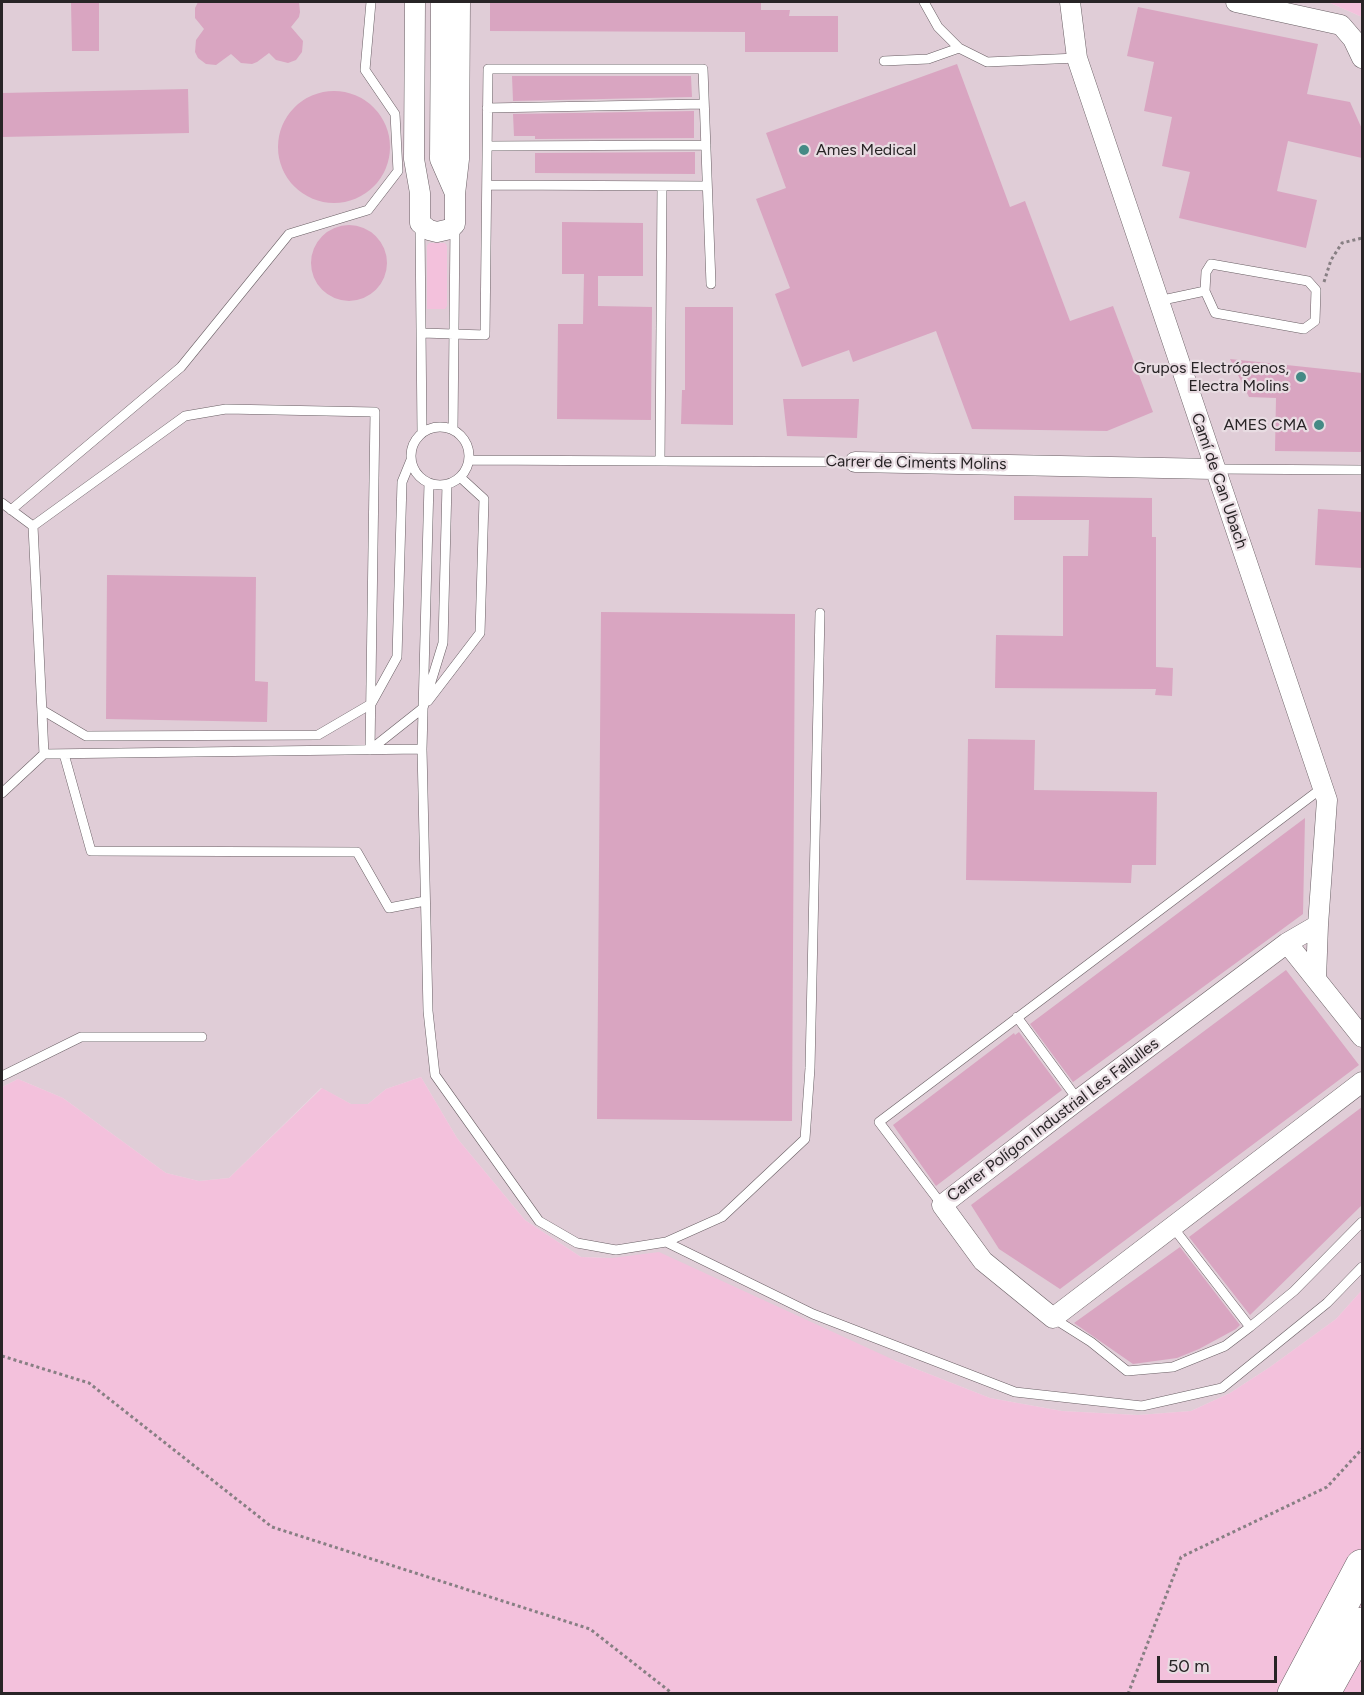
<!DOCTYPE html>
<html>
<head>
<meta charset="utf-8">
<style>
  body { margin:0 }
  #map { position:relative; width:1364px; height:1695px; overflow:hidden; background:#e8dce2; font-family:Figtree,sans-serif }
  canvas { display:block }
  .frame { position:absolute; inset:0; border:3px solid #282426; pointer-events:none }
  .scale { position:absolute; left:1157px; top:1656px; width:120px; height:27px; box-sizing:border-box; border:3px solid #282426; border-top:0; padding-left:8px; font-size:18px; line-height:21px; white-space:nowrap; color:#282426; -webkit-text-stroke:4px #e8dce2; paint-order:stroke }
</style>
</head>
<body>
<div id="map">
<canvas width="1364" height="1695"></canvas>
<div class="frame"></div>
<div class="scale">50 m</div>
</div>
<script>
const context = document.querySelector('canvas').getContext('2d');
context.lineJoin = 'round';
function fillPath(path, color) {
  context.fillStyle = color;
  context.fill(path, 'evenodd');
}
function shape(rows) {
  const path = new Path2D();
  for (const r of rows) {
    if (r.length === 3) {
      path.moveTo(r[0] + r[2], r[1]);
      path.arc(r[0], r[1], r[2], 0, 2 * Math.PI);
      continue;
    }
    path.moveTo(r[0], r[1]);
    for (let i = 2; i < r.length; i += 2) path.lineTo(r[i], r[i + 1]);
  }
  return path;
}
function strokePath(path, color, width, dash) {
  context.strokeStyle = color;
  context.lineWidth = width;
  context.lineCap = dash ? 'butt' : 'round';
  context.setLineDash(dash || []);
  context.stroke(path);
}
function label(font, color, halo, rows, align = 'center') {
  context.font = font + ' Figtree,sans-serif';
  context.lineWidth = 4.5;
  context.setLineDash([]);
  context.textBaseline = 'middle';
  context.strokeStyle = halo;
  context.fillStyle = color;
  for (const [text, x, y, turn = 0] of rows) {
    context.save();
    context.translate(x, y);
    context.rotate((+turn || 0) * Math.PI / 180);
    context.textAlign = isNaN(turn) ? turn : align;
    if (halo) context.strokeText(text, 0, 0);
    context.fillText(text, 0, 0);
    context.restore();
  }
}
const built = shape([
  [2,2,1328,2,1362,17,1362,1290,1336,1319,1270,1367,1230,1393,1191,1411,1138,1415,1062,1411,990,1398,896,1361,612,1258,581,1257,525,1220,457,1138,421,1077,386,1089,368,1104,351,1104,321,1088,229,1178,199,1181,166,1173,63,1098,18,1079,2,1087]
]);
const green = shape([
  [1328,2,1362,2,1362,17],
  [429,243,445,243,447,246,447,306,445,309,427,309,427,246],
  [421,1077,457,1138,525,1220,581,1257,612,1258,659,1252,896,1361,990,1398,1062,1411,1138,1415,1191,1411,1230,1393,1270,1367,1336,1319,1362,1290,1362,1693,2,1694,2,1087,18,1079,63,1098,166,1173,199,1181,229,1178,322,1088,351,1104,368,1104,386,1089]
]);
const building = shape([
  [71,2,99,2,99,51,72,51],
  [198,2,299,2,300,12,299,17,291,27,303,41,302,52,296,60,288,63,276,60,269,53,257,62,252,64,241,63,231,54,216,65,206,64,198,58,195,52,196,40,204,29,195,18,195,8],
  [490,2,761,2,761,10,790,10,789,16,838,16,838,52,745,52,745,32,490,31],
  [1138,7,1318,44,1307,94,1350,102,1362,129,1362,158,1288,141,1277,191,1317,200,1306,248,1179,218,1190,172,1162,166,1172,117,1144,111,1154,62,1127,56],
  [957,64,1010,207,1025,201,1070,321,1113,306,1153,412,1107,431,972,429,936,331,853,362,849,350,802,367,775,294,790,288,756,199,786,188,766,133],
  [512,76,691,76,692,97,513,101],
  [188,89,189,133,2,137,2,93],
  [334,147,56],
  [694,111,694,138,535,139,535,136,514,136,513,114],
  [695,152,695,174,535,173,535,153],
  [562,222,643,223,643,276,598,276,598,306,652,307,651,420,557,419,558,324,583,324,584,274,562,274],
  [349,263,38],
  [685,307,733,307,733,425,681,424,682,390,685,390],
  [1230,359,1362,373,1362,452,1275,451,1276,398,1249,397],
  [783,399,859,399,857,438,787,436],
  [1014,496,1152,498,1152,537,1156,537,1156,667,1173,668,1172,696,1155,695,1156,689,995,688,996,635,1063,636,1063,556,1088,556,1089,520,1014,520],
  [1318,509,1362,512,1362,568,1315,565],
  [107,575,256,577,255,681,268,682,267,722,106,719],
  [601,612,795,614,792,1121,597,1119],
  [968,739,1035,740,1034,790,1157,792,1156,865,1132,865,1131,883,966,880],
  [1305,818,1303,914,1073,1082,1030,1024],
  [1286,970,1359,1065,1060,1289,999,1249,971,1205],
  [1019,1032,1062,1090,936,1186,893,1125,1014,1033,1015,1035],
  [1362,1107,1362,1205,1250,1315,1189,1237],
  [1180,1247,1240,1325,1236,1329,1199,1349,1177,1358,1133,1364,1074,1323]
]);
const path = shape([
  [1324,282,1331,260,1342,243,1362,238],
  [2,1356,89,1383,272,1527,590,1629,673,1694],
  [1128,1694,1181,1557,1327,1487,1362,1449]
]);
const service = shape([
  [924,2,938,27,959,48,987,62,1077,58],
  [884,61,928,59,959,48],
  [487,108,704,104],
  [488,146,706,145],
  [488,185,707,186],
  [420,226,422,433],
  [1211,264,1308,281,1316,290,1315,321,1304,329,1215,313,1205,291,1206,272,1211,264],
  [1158,301,1205,291],
  [422,333,485,335,488,69,703,69,711,284],
  [440,456,29],
  [453,430,455,226],
  [469,460,855,462],
  [660,461,662,187],
  [1215,469,1362,470],
  [429,483,422,749,428,1011,435,1075,539,1221,577,1243,616,1250,666,1242,722,1217,805,1139,810,1068,820,613],
  [2,503,33,526,44,754],
  [11,510,181,367,289,234,368,210,398,171,395,114,365,70,371,2],
  [33,526,185,416,226,409,375,412,370,750],
  [428,701,480,633,484,499,460,477],
  [42,710,86,736,318,735,371,704,397,657,402,482,411,460],
  [370,750,423,708,443,643,447,484],
  [64,754,91,851,357,852,389,908,425,901],
  [2,793,44,754,422,749],
  [1017,1017,1078,1100],
  [2,1076,81,1037,202,1037],
  [942,1205,879,1122,1322,788],
  [1172,1226,1250,1327],
  [666,1242,813,1314,1015,1392,1142,1406,1222,1388,1327,1303,1362,1267],
  [1053,1318,1091,1342,1127,1371,1173,1367,1225,1346,1250,1327,1294,1291,1362,1222]
]);
const minor = shape([
  [415,2,414,159,420,193,420,223,429,230,437,232,450,229,455,224,455,194,459,159,460,2],
  [441,2,440,159,454,191],
  [1070,2,1077,58,1327,800,1318,925,1316,979],
  [1236,2,1341,25,1353,39,1362,58],
  [855,462,1214,469],
  [1318,925,1287,943,1078,1100,942,1205,983,1261,1053,1318,1362,1082],
  [1287,943,1362,1037]
]);
const motorway = shape([
  [1294,1694,1362,1566],
  [1323,1694,1362,1624]
]);
const markers = [
  [804,150,6,"#448a85"],
  [1301,377,6,"#448a85"],
  [1319,425,6,"#448a85"]
];
const poiNames = [
  ["Ames Medical",816,150,"left"],
  ["Grupos Electrógenos,",1289,368],
  ["Electra Molins",1289,386],
  ["AMES CMA",1307,425]
];
const streetNames = [
  ["Carrer de Ciments Molins",916,463,1],
  ["Camí de Can Ubach",1219,481,71],
  ["Carrer Polígon Industrial Les Fallulles",1053,1120,-37]
];
fillPath(built, '#e0cdd7');
fillPath(green, '#f3c1dc');
fillPath(building, '#d9a5c1');
strokePath(service, '#695f64', 10);
strokePath(minor, '#695f64', 21);
strokePath(motorway, '#695f64', 34);
strokePath(path, '#877f83', 3, [3, 3]);
strokePath(service, '#fff', 9);
strokePath(minor, '#fff', 20);
strokePath(motorway, '#fff', 33);
for (const [x, y, r, color] of markers) {
  const dot = new Path2D();
  dot.arc(x, y, r, 0, 2 * Math.PI);
  context.fillStyle = color;
  context.fill(dot);
  strokePath(dot, '#e8dce2', 2);
}
label('16px', '#282426', '#e8dce2', poiNames, 'right');
label('16px', '#282426', '#e8dce2', streetNames);
</script>
</body>
</html>
